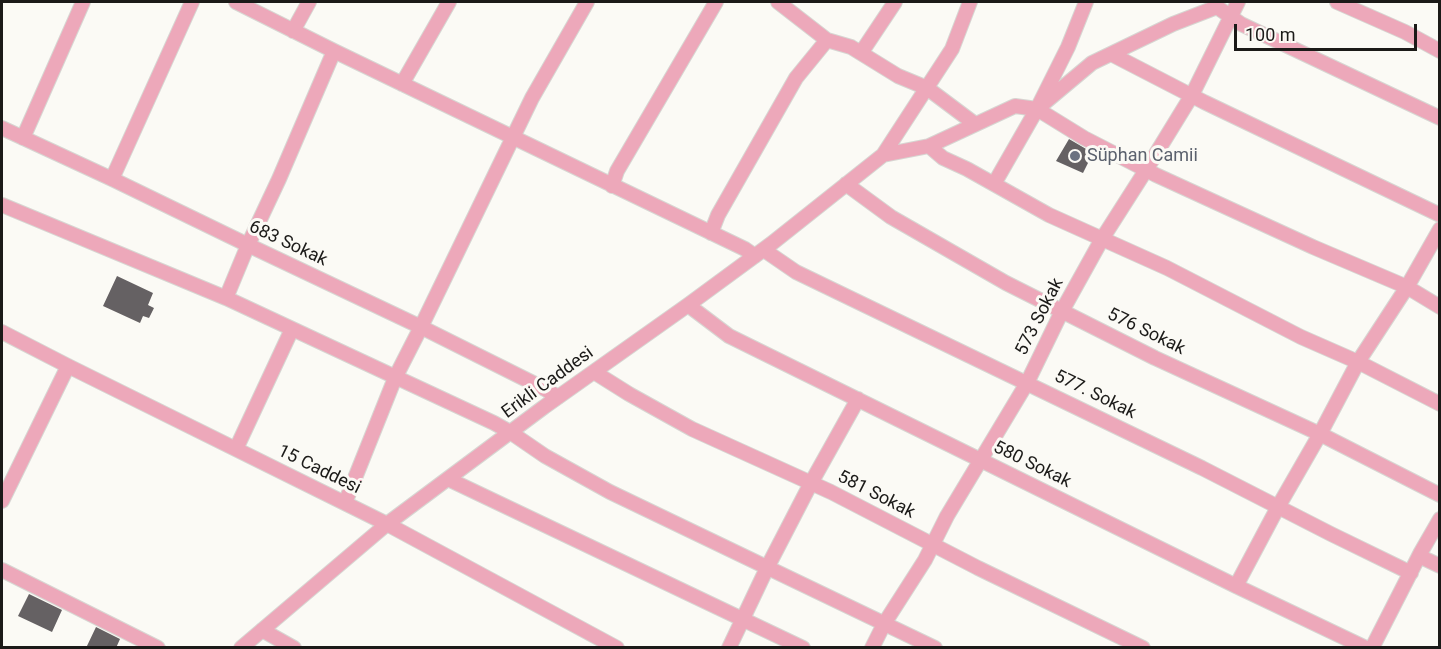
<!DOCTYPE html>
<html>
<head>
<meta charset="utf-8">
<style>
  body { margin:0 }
  #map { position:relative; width:1441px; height:649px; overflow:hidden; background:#fbfaf5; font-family:Roboto,sans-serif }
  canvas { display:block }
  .frame { position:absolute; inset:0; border:3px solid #1b1a18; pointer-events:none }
  .scale { position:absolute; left:1234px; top:24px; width:183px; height:27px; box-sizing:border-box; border:3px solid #1b1a18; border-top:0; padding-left:8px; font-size:18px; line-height:21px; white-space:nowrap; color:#1b1a18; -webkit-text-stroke:4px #fbfaf5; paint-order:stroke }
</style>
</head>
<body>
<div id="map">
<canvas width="1441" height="649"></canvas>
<div class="frame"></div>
<div class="scale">100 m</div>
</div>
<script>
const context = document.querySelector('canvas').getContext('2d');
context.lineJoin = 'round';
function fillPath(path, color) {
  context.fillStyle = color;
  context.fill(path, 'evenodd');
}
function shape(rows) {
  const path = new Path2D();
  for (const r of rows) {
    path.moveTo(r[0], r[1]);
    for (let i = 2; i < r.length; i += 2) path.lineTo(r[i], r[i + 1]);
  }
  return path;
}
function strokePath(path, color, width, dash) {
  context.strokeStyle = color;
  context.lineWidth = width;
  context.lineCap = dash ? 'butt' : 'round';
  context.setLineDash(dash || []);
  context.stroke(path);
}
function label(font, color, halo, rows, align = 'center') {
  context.font = font + ' Roboto,sans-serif';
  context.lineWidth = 6;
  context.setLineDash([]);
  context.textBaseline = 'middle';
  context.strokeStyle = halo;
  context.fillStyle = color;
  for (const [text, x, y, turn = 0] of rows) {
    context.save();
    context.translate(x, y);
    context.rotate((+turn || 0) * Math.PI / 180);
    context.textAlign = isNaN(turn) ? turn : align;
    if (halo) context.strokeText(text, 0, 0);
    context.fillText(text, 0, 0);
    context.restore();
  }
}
const building = shape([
  [1069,139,1093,153,1083,173,1056,161],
  [117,276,153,293,148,305,154,308,149,318,143,316,140,323,103,306],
  [29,594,62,610,52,632,18,616],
  [96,627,120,639,116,648,86,648]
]);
const minor = shape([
  [236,2,334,51,745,249,755,256],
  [778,2,827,40,851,47,898,76,927,88,975,124],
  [1337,2,1405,32,1440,51],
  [293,31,309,2],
  [861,53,895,2],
  [1111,54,1204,102,1440,215],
  [402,84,449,2],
  [1037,109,1092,63,1173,24,1217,7,1241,24,1440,118],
  [2,128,112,179,248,245,421,327,545,389,558,397],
  [23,138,83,2],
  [929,146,943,158,967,169,1049,215,1167,268,1301,337,1358,362,1440,404],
  [883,155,929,146,1015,106,1037,109,1084,138,1156,175,1313,247,1407,287,1440,307],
  [112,179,192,2],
  [846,184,891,217,1006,283,1155,358,1320,434,1440,495],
  [994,184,1037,109,1068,47,1086,2],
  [612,186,617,171,716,2],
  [2,205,226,298,494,423,510,432,545,456,610,492,935,648],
  [711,233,718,215,796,78,827,40],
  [764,250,796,272,1202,468,1331,534,1411,573],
  [226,298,248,245,279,179,334,51],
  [688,305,729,336,1236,586,1366,648],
  [2,332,68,366,387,524,617,648],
  [594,372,629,394,692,429,831,492,978,568,1143,648],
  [236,449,292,329],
  [448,479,803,648],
  [2,501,68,366],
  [345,503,395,378,421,327,532,98,587,2],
  [1419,556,1440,566],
  [2,570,158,648],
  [1236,586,1278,507,1320,434,1358,362,1407,287,1440,229],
  [262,630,294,648],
  [241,648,387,524,544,407,688,305,771,244,883,155,952,49,970,2],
  [729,648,767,568,811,483,858,399],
  [872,648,884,624,925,560,947,516,1027,383,1062,311,1102,239,1146,170,1192,95,1238,2],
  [1372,648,1421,552,1440,519]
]);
const markers = [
  [1075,156,6,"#6b7280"]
];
const worshipNames = [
  ["Süphan Camii",1087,156]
];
const streetNames = [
  ["683 Sokak",288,244,25],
  ["573 Sokak",1040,317,-63],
  ["576 Sokak",1146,332,26],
  ["Erikli Caddesi",548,383,-36],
  ["577. Sokak",1095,395,26],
  ["580 Sokak",1032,465,26],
  ["15 Caddesi",319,470,26],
  ["581 Sokak",876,495,27]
];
fillPath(building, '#656163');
strokePath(minor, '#d7d6d2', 16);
strokePath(minor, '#eda8ba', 14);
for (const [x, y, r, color] of markers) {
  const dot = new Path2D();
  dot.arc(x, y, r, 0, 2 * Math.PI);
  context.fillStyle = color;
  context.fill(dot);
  strokePath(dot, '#fbfaf5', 2);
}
label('18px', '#5b616d', '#fbfaf5', worshipNames, 'left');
label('18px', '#1b1a18', '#fbfaf5', streetNames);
</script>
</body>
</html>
